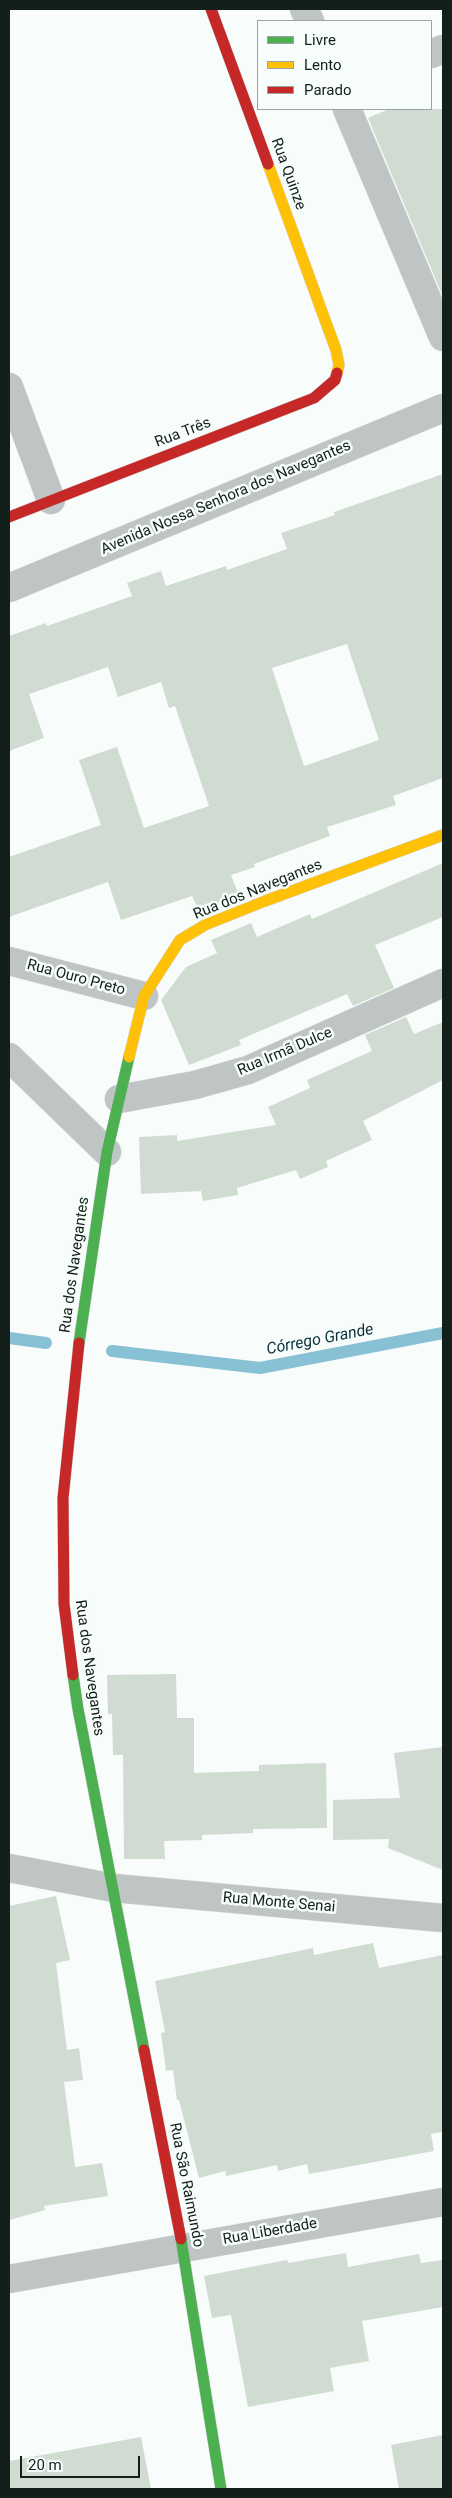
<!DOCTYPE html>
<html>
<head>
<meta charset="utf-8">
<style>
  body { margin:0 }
  #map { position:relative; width:452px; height:2498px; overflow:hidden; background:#f8fcfa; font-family:Roboto,sans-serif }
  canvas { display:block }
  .frame { position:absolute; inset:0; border:10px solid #131f1b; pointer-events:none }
  .legend { position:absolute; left:257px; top:20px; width:175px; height:90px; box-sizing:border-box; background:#f7fdfb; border:1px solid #9ca4a1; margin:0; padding:6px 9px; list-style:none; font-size:15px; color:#131f1b }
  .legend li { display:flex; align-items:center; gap:10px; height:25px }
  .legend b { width:25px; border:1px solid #9ca4a1 }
  .scale { position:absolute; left:20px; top:2456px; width:120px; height:22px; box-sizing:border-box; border:2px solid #131f1b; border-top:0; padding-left:6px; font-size:15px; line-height:18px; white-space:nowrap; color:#131f1b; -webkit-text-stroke:4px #f7fdfb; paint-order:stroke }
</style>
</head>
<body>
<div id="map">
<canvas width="452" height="2498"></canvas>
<div class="frame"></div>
<ul class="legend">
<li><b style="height:6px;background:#4caf50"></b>Livre</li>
<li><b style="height:6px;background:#ffc107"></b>Lento</li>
<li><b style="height:6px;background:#c62828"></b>Parado</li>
</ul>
<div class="scale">20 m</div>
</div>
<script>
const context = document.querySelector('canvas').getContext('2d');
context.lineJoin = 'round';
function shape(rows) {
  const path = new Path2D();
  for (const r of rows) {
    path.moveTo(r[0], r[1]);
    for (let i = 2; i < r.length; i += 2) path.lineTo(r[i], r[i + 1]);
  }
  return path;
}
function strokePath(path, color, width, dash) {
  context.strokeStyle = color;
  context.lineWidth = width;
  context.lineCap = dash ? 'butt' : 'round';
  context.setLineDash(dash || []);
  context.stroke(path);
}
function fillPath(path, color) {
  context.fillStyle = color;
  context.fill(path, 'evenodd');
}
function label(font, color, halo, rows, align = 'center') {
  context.font = font + ' Roboto,sans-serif';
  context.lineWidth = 5;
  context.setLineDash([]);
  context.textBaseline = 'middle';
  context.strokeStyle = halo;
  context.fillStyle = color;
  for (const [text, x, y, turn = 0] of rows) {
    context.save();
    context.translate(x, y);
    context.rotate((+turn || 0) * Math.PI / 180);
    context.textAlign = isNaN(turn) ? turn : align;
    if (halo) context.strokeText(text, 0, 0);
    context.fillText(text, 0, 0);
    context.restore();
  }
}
const stream = shape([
  [9,1338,46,1343],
  [112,1351,260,1368,443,1333]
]);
const building = shape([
  [389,109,443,109,443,297,368,118],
  [443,474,443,778,393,796,396,805,327,827,330,836,254,864,255,867,231,875,239,895,199,911,192,896,121,920,108,882,9,917,9,857,101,825,79,760,117,747,144,828,209,806,175,706,169,708,161,682,118,697,108,667,29,694,44,738,9,751,9,636,46,623,47,626,132,596,127,583,161,571,166,586,226,566,227,570,287,549,281,533,335,515,334,512],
  [347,644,379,740,304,766,272,668],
  [443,863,443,917,375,945,394,988,353,1006,347,994,239,1040,241,1045,189,1065,161,1000,186,967,217,953,211,940,251,923,257,937,310,914,312,919],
  [406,1017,414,1034,443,1022,443,1080,363,1121,372,1140,326,1161,328,1167,300,1179,296,1170,237,1188,238,1195,203,1201,201,1191,141,1194,139,1137,177,1135,177,1141,276,1125,268,1107,310,1088,307,1080,372,1051,365,1035],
  [176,1674,177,1718,194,1718,194,1773,259,1771,259,1765,326,1763,327,1828,253,1829,253,1833,202,1835,202,1840,164,1841,165,1859,124,1859,123,1755,113,1755,112,1714,108,1714,107,1675],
  [443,1747,443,1870,388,1848,389,1839,333,1840,333,1800,400,1798,394,1753],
  [56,1896,70,1960,56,1963,67,2050,79,2048,83,2080,64,2082,75,2167,102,2163,108,2196,44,2206,45,2210,9,2220,9,1906],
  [373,1943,379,1968,443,1955,443,2132,431,2134,434,2151,309,2174,307,2164,278,2171,277,2165,226,2176,225,2171,199,2178,179,2100,177,2100,173,2070,166,2071,161,2033,165,2032,155,1981,313,1948,314,1955],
  [346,2253,348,2267,419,2254,421,2263,443,2260,443,2307,362,2321,369,2361,330,2368,334,2391,248,2407,231,2315,212,2318,204,2276,287,2260,288,2263],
  [443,2435,443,2489,399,2489,391,2445],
  [141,2437,151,2489,9,2489,9,2461]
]);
const street = shape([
  [304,9,310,21],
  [431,54,443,49],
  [347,109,443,337],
  [9,387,51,500],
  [9,588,443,408],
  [9,961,144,996],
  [9,1057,107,1152],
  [119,1099,195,1085,248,1070,443,983],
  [9,1868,114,1888,443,1918],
  [9,2279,443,2202]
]);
const fast = shape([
  [79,1343,107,1152,129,1057],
  [73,1675,78,1709,144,2050],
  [181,2239,221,2489]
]);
const slow = shape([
  [268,164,336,350,339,365,337,373],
  [129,1057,144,996,180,940,205,925,265,901,443,835]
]);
const jam = shape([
  [211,9,268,164],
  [9,517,314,398,335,380,337,373],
  [73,1675,64,1604,63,1498,79,1343],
  [144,2050,181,2239]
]);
const streetNames = [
  ["Rua Quinze",288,174,70],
  ["Rua Três",183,433,-21],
  ["Avenida Nossa Senhora dos Navegantes",226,498,-23],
  ["Rua dos Navegantes",258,890,-22],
  ["Rua Ouro Preto",76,978,15],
  ["Rua Irmã Dulce",285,1052,-23],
  ["Rua dos Navegantes",75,1265,-82],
  ["Rua dos Navegantes",89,1668,82],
  ["Rua Monte Senai",279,1903,5],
  ["Rua São Raimundo",186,2185,79],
  ["Rua Liberdade",270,2232,-10]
];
const waterNames = [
  ["Córrego Grande",320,1340,-11]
];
strokePath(stream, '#88c0d4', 12);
fillPath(building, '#d0dcd1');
strokePath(street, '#d4d8d6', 29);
strokePath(fast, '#d4d8d6', 12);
strokePath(slow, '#d4d8d6', 12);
strokePath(jam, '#d4d8d6', 12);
strokePath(street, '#bfc5c4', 28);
strokePath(fast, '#4caf50', 11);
strokePath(slow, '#ffc107', 11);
strokePath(jam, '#c62828', 11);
label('15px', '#131f1b', '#f7fdfb', streetNames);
label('italic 16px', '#0b313d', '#f7fdfb', waterNames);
</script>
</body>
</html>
